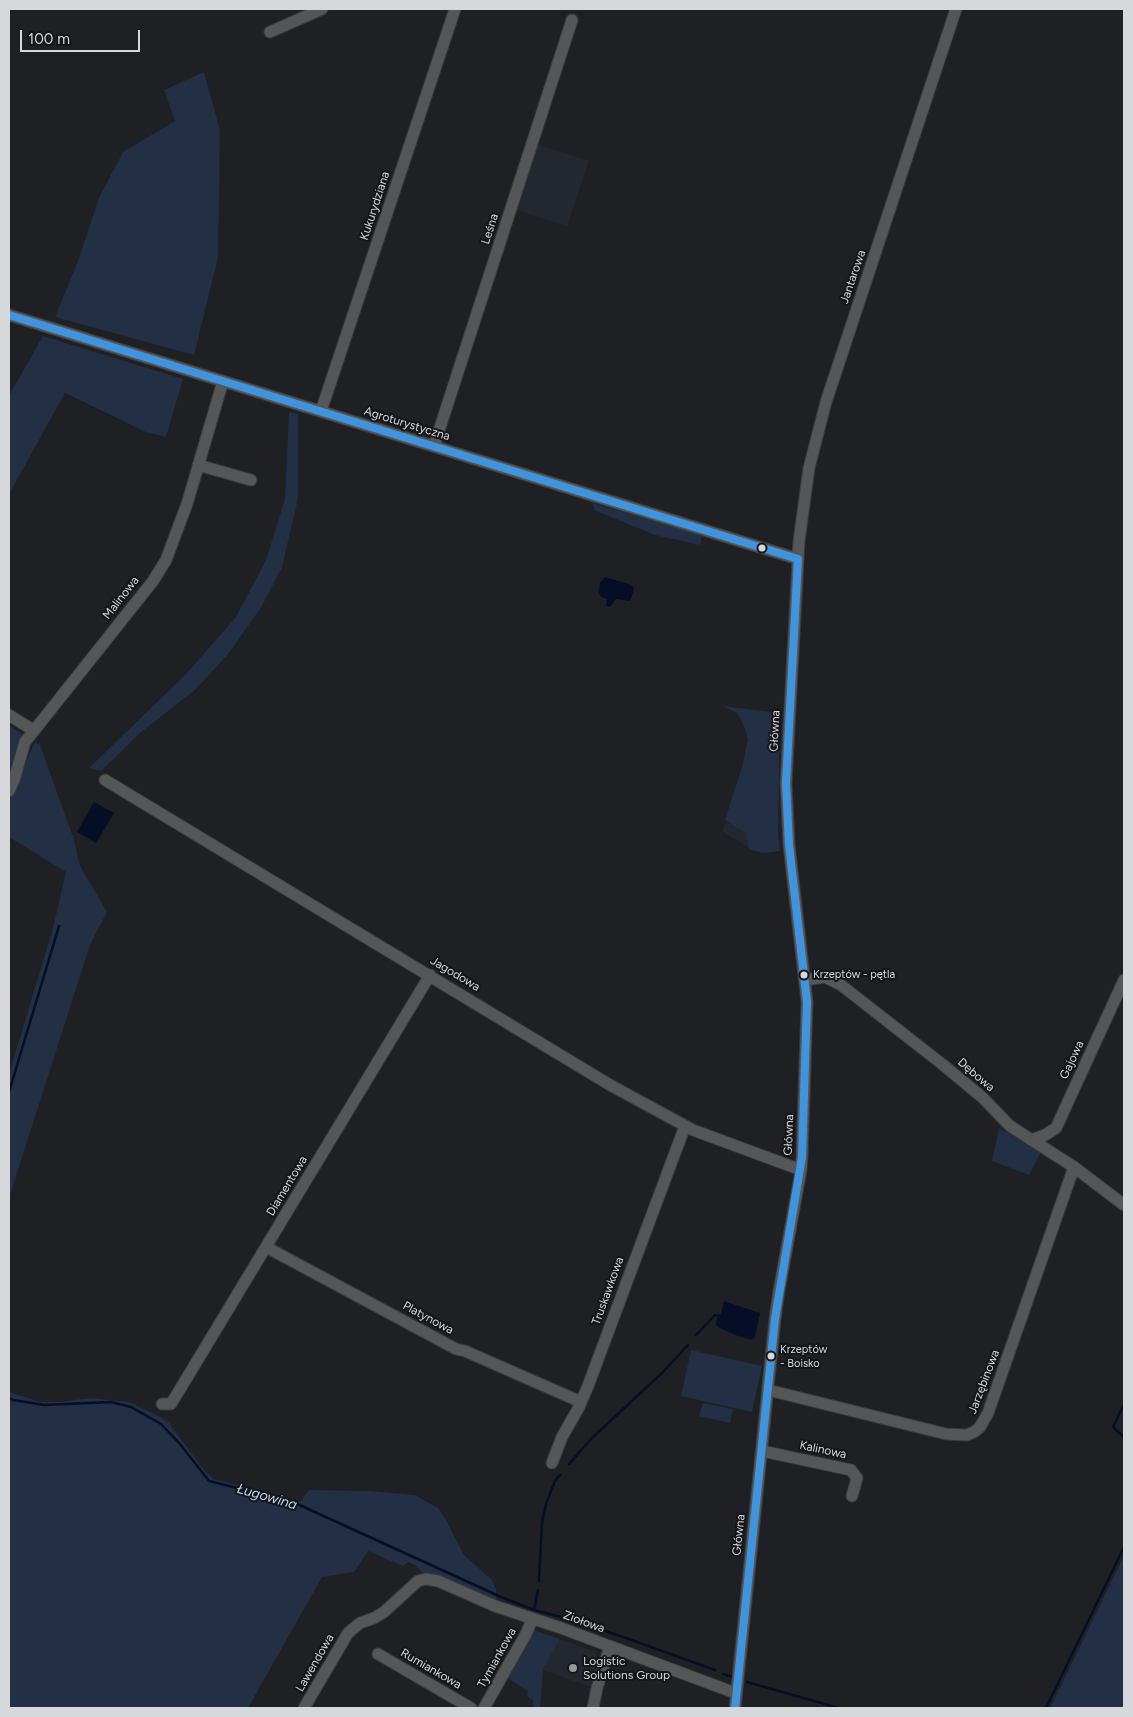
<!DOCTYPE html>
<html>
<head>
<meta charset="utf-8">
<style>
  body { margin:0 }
  #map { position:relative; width:1133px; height:1717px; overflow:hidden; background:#1e2023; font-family:Figtree,sans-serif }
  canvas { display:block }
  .frame { position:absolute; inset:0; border:10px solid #d6d8db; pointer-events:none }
  .scale { position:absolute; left:20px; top:30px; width:120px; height:22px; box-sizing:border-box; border:2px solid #d6d8db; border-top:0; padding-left:6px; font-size:15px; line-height:18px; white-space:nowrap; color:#d6d8db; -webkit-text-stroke:4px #14161a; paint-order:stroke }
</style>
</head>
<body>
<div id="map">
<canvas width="1133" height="1717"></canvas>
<div class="frame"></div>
<div class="scale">100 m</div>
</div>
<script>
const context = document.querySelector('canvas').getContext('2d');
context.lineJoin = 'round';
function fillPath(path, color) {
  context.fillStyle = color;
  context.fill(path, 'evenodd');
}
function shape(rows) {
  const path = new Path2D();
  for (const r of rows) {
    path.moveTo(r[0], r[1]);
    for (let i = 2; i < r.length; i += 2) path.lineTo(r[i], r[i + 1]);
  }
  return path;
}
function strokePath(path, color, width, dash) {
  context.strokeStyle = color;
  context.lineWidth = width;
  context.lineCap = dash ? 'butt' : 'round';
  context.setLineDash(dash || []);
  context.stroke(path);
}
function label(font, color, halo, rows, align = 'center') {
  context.font = font + ' Figtree,sans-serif';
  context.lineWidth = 4;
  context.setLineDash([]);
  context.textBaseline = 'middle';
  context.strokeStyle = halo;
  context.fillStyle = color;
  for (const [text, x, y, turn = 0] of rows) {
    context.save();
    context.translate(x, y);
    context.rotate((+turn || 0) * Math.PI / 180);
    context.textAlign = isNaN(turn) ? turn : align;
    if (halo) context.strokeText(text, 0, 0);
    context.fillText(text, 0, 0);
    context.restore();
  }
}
const built = shape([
  [537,144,589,161,567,226,516,210],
  [726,821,746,833,748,847,722,831],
  [560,1639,594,1651,600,1662,591,1687,543,1670]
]);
const green = shape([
  [204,72,220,130,218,258,194,355,55,317,78,261,99,198,123,152,175,121,164,90],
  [43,336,183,379,166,437,146,432,65,393,9,494,9,396],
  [289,412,298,414,298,499,282,567,262,606,229,653,195,690,141,732,101,771,89,768,186,674,236,617,266,560,285,499],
  [592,503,702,535,701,542,700,545,655,535,594,510],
  [722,706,780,713,778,830,780,851,763,853,752,850,748,847,746,833,725,820,742,767,748,739,744,726,737,713],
  [9,725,25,736,9,777],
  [35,742,40,745,73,837,80,866,107,912,90,945,9,1198,9,1074,53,928,66,872,9,837,9,800],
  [999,1128,1041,1152,1029,1175,992,1161],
  [691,1350,762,1366,752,1412,681,1396],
  [9,1392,40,1402,60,1402,90,1398,129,1402,161,1417,169,1423,204,1470,214,1479,300,1502,309,1490,370,1491,415,1495,438,1508,445,1518,464,1555,492,1580,496,1589,496,1599,492,1601,429,1576,423,1573,415,1565,408,1562,403,1566,368,1551,354,1572,322,1577,248,1708,9,1708],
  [703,1403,733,1409,730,1423,699,1416],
  [1124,1556,1124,1708,1050,1708],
  [534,1630,560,1639,543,1670,540,1708,533,1708,533,1700,527,1696,528,1691,507,1678]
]);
const water = shape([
  [605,577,632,585,634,590,630,601,616,599,610,607,606,606,607,599,601,597,599,593,600,582],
  [94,802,114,813,96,843,77,832],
  [724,1301,760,1313,755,1337,752,1340,738,1336,720,1328,716,1325,717,1318,715,1315,721,1314]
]);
const stream = shape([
  [9,1092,59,926],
  [696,1335,715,1315],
  [9,1398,13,1400,44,1405,111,1402,131,1407,161,1424,180,1444,209,1481,293,1502,501,1597,534,1610,565,1618],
  [1124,1404,1113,1427,1124,1437],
  [569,1464,592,1438,662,1373,688,1345],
  [539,1581,542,1523,546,1504,555,1481,560,1475],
  [534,1610,538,1590],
  [578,1622,626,1638,715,1670],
  [723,1674,733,1677],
  [747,1682,839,1708],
  [1046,1708,1124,1547]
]);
const minor = shape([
  [270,32,322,9],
  [9,315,798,559],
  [321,411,455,9],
  [434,446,572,20],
  [198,465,251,480],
  [9,715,33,730],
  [105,780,610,1085,693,1130,801,1170],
  [9,791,14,780,25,742,153,581,166,560,187,504,223,381],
  [805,980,825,977,841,985,942,1064,983,1098,1010,1126,1074,1167,1124,1205],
  [1031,1140,1045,1135,1056,1128,1124,980],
  [266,1247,456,1349,465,1351,581,1402],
  [768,1390,946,1434,967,1435,974,1432,980,1427,988,1413,1074,1167],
  [162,1404,171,1404,188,1376,430,975],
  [762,1451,851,1470,857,1478,852,1496],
  [552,1463,562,1437,579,1407,588,1386,685,1126],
  [378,1654,471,1708],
  [304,1708,348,1633,360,1623,374,1618,384,1612,418,1581,426,1579,438,1581,495,1606,561,1628,730,1691,736,1691],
  [484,1708,526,1634,532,1620],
  [593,1708,597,1688,610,1646],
  [735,1708,775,1319,779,1291,801,1170,802,1157,807,1002,789,845,786,783,799,541,809,468,826,402,956,9]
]);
const bus1 = shape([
  [9,315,798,559],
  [735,1708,775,1319,802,1157,807,1002,789,845,786,783,798,559]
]);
const markers = [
  [762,548,4.5,"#d6d8db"],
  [804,975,4.5,"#d6d8db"],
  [771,1356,4.5,"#d6d8db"],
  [573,1668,5,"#96989b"]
];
const busNames = [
  ["Krzeptów - pętla",813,975],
  ["Krzeptów",780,1350],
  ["- Boisko",780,1364]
];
const streetNames = [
  ["Kukurydziana",375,206,-72],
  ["Leśna",490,229,-72],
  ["Jantarowa",853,277,-71],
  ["Agroturystyczna",407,424,17],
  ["Malinowa",121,598,-52],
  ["Główna",775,731,-87],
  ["Jagodowa",455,974,31],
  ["Gajowa",1072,1060,-65],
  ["Dębowa",976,1075,41],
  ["Główna",789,1135,-88],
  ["Diamentowa",287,1186,-59],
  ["Truskawkowa",608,1291,-70],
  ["Platynowa",428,1318,28],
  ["Jarzębinowa",984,1382,-69],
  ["Kalinowa",823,1450,12],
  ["Główna",739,1535,-84],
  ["Ziołowa",584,1622,20],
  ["Tymiankowa",497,1658,-61],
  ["Lawendowa",315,1663,-60],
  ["Rumiankowa",431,1669,30]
];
const poiNames = [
  ["Logistic",583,1661],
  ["Solutions Group",583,1675]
];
const waterNames = [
  ["Ługowina",267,1497,16]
];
fillPath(built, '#232730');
fillPath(green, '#222f44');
fillPath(water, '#050e26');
strokePath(stream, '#050e26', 2.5);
strokePath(minor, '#393b3d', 13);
strokePath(minor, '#555657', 11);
strokePath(bus1, '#4094de', 8);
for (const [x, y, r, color] of markers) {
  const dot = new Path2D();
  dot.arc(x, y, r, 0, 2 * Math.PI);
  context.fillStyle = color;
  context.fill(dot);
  strokePath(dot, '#14161a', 2);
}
label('11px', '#d6d8db', '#14161a', busNames, 'left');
label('12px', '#d6d8db', '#14161a', streetNames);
label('12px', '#d6d8db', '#14161a', poiNames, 'left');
label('italic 14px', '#bed2f4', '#14161a', waterNames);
</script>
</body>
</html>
